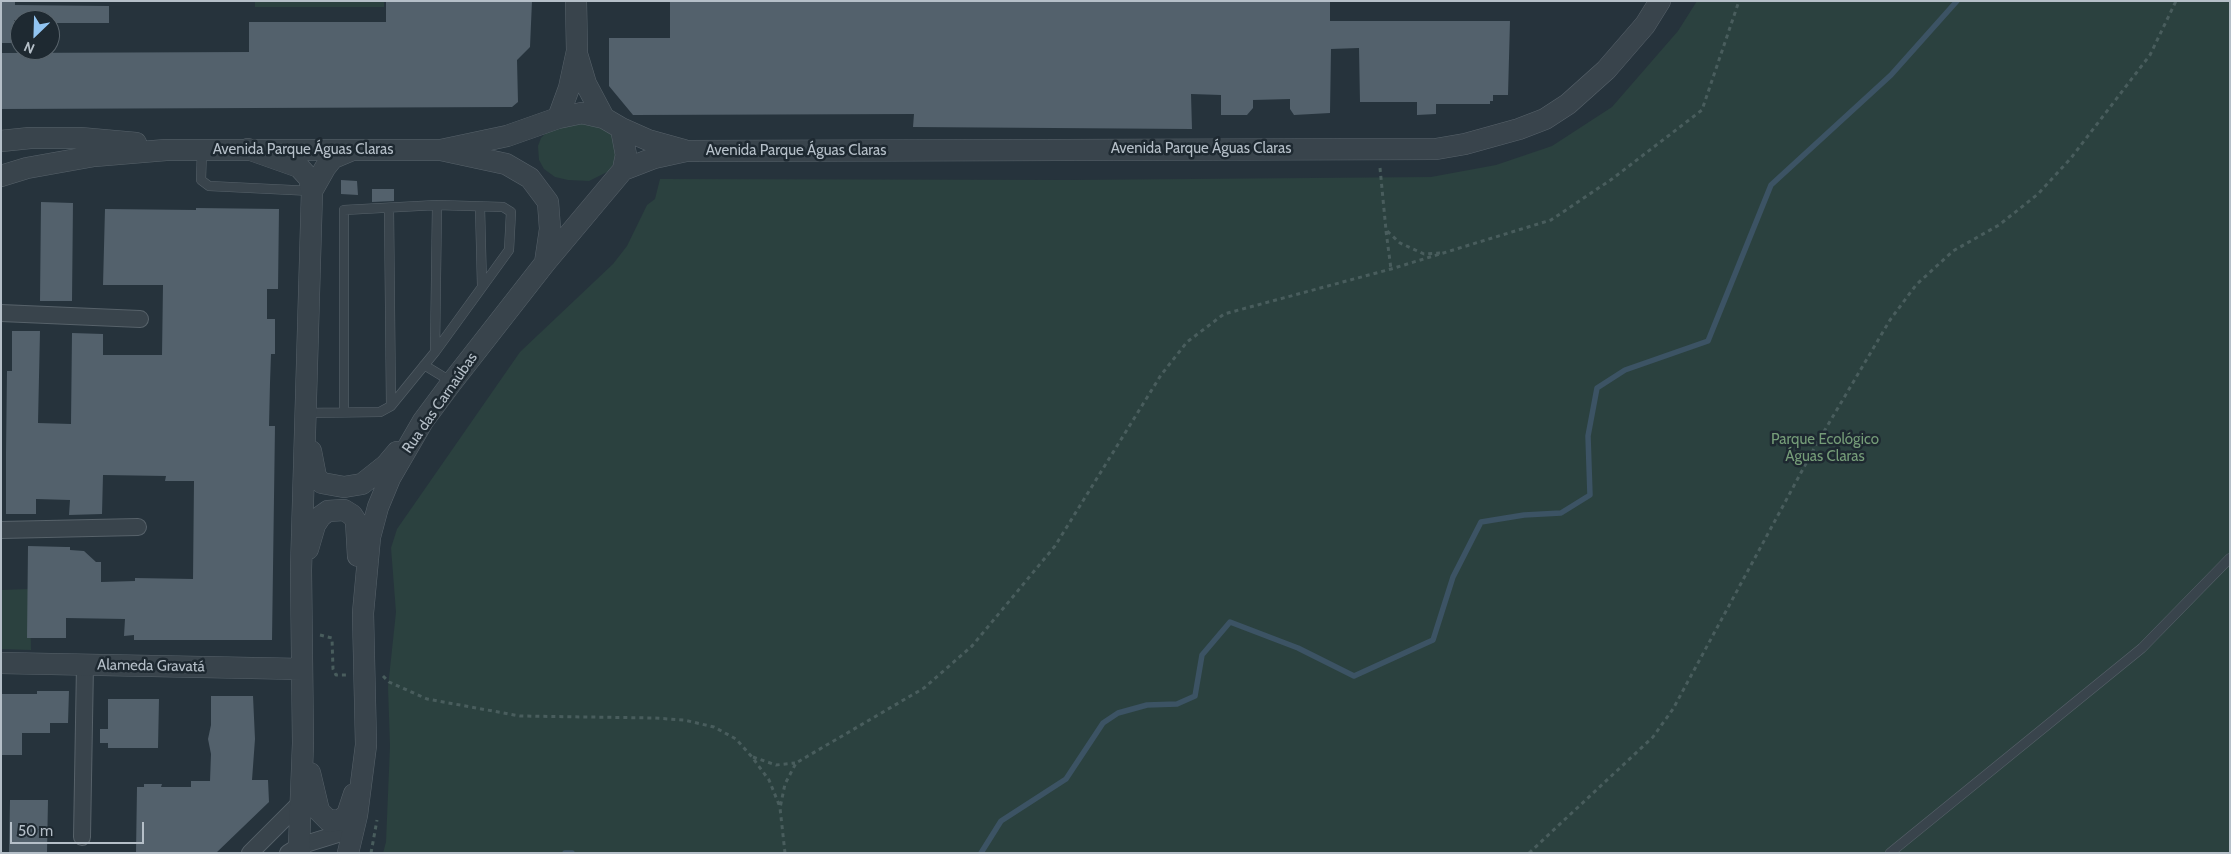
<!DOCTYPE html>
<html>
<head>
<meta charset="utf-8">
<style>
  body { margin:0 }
  #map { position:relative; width:2231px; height:854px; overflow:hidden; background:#26333c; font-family:Cabin,sans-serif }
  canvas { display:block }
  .frame { position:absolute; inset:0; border:2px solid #b5bfc8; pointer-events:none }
  .north { position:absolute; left:10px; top:10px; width:50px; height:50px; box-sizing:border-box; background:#1e2931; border:1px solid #5a656d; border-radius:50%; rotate:204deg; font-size:14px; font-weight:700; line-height:20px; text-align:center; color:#b5bfc8 }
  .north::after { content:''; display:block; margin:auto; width:18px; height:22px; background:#91c4f1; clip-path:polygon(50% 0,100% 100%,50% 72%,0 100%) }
  .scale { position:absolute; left:10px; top:822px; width:134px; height:22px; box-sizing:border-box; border:2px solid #b5bfc8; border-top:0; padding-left:6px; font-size:15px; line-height:18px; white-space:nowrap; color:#b5bfc8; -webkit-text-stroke:4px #1e2931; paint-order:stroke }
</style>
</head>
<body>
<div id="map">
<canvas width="2231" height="854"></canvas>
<div class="frame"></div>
<div class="north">N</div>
<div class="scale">50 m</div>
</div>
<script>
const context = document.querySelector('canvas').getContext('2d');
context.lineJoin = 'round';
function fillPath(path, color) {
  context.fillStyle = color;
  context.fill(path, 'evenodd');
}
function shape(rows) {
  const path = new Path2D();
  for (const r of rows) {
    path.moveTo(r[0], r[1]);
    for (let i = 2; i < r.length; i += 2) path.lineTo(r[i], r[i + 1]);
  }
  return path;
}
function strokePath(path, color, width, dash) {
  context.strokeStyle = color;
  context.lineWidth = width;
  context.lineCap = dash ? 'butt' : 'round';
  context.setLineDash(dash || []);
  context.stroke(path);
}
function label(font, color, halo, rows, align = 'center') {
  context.font = font + ' Cabin,sans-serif';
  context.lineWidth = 5;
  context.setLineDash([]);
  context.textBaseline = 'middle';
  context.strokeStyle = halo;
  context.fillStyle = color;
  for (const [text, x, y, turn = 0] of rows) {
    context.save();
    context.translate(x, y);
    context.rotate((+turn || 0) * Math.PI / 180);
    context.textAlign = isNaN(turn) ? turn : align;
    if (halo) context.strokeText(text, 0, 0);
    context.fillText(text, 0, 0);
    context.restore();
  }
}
const green = shape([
  [255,1,384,1,384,7,255,7],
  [1697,1,2230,1,2230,853,383,853,386,842,390,746,388,687,396,612,391,548,397,529,520,352,613,264,627,246,647,205,655,199,660,179,1070,180,1431,177,1496,165,1552,146,1612,107,1678,31],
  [573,120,608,130,616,138,615,161,609,171,589,181,568,180,555,177,544,169,539,160,538,146,541,138,549,130],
  [30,589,31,650,2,649,1,590]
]);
const stream = shape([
  [565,853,572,853],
  [981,853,1001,821,1066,779,1103,723,1118,713,1147,705,1177,704,1195,696,1202,655,1230,622,1298,648,1354,676,1433,640,1453,577,1481,522,1524,515,1561,513,1590,495,1588,436,1597,388,1625,370,1708,341,1771,185,1891,75,1957,1]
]);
const building = shape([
  [1,1,15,1,15,5,109,6,109,23,50,23,50,20,14,20,14,43,1,43],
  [386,1,532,1,530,47,517,60,518,102,512,107,1,109,1,53,249,52,249,22,386,22],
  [670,1,1330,1,1330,21,1510,21,1508,95,1493,95,1493,101,1490,101,1490,104,1436,104,1436,114,1417,115,1417,102,1360,102,1359,48,1331,49,1330,113,1294,115,1290,109,1290,99,1253,100,1253,108,1247,115,1221,115,1221,95,1191,94,1192,129,913,127,914,114,633,115,609,86,609,38,670,38],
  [341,180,357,181,358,195,341,194],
  [372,189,394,189,394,201,372,202],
  [41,202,73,203,72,301,40,301],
  [196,208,279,209,278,289,267,289,267,319,275,319,275,354,271,354,270,383,269,426,275,426,272,640,134,640,134,635,124,636,125,619,66,618,66,638,27,638,28,546,66,547,70,547,70,550,84,551,96,562,101,562,101,582,135,581,135,578,193,579,194,481,165,481,166,476,103,475,102,514,69,515,70,500,36,499,36,514,6,514,6,452,7,371,12,371,12,331,40,331,38,423,71,424,72,333,103,334,103,355,162,355,163,285,103,285,105,209,196,210],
  [37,691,69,691,68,723,50,723,50,733,22,733,22,755,1,755,1,694,37,694],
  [211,696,253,696,255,739,252,780,268,780,269,802,216,853,136,853,137,787,144,787,144,784,162,784,161,787,191,787,191,781,210,781,211,754,208,739,211,725],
  [108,699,159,699,158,748,108,748,108,743,100,743,100,729,108,729],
  [10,800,48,800,47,853,9,853]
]);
const path = shape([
  [1380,168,1386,230,1400,243,1424,254,1440,253],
  [1386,231,1391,269],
  [320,635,332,638,333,669,336,675,347,675],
  [383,676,389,682,427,699,520,716,654,718,684,720,714,727,736,739,752,757,769,780,780,807],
  [753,757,776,765,795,763],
  [371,853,377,820],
  [785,853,780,808,785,784,796,763,924,688,972,646,1055,546,1161,375,1187,342,1224,314,1391,269,1551,220,1612,179,1702,110,1739,1],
  [1529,853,1653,737,1673,709,1816,445,1890,320,1916,285,1953,251,1999,225,2038,194,2071,158,2150,55,2176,1]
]);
const service = shape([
  [202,150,201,180,209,186,312,191],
  [480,207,482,286],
  [389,208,391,406],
  [435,352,437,205],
  [424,365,452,382],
  [305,413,380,412,391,406,435,352,509,250,511,212,503,207,437,205,344,210,344,412],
  [1890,853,2142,648,2230,558]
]);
const minor = shape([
  [1,313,140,319],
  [1,530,138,527],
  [82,837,85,665],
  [250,853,300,803],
  [288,853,299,846,354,829]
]);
const tertiary = shape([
  [577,54,586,84,604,118],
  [558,118,569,88,577,51,576,1],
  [621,128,648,140,684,150],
  [1,141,30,138,80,138,136,143],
  [248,149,299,167,309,178,312,191,301,570,303,743,299,846,300,853],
  [623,170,654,158,686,151,1436,149,1465,144,1519,129,1545,119,1568,104,1606,70,1645,25,1660,1],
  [1,176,27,168,94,156,166,150,441,150,506,164,530,178,548,202,550,229,545,263],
  [312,191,325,168,333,158,352,150],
  [311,451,316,477,322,483,344,487,362,484,386,465,397,452],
  [308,549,315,525,321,516,328,511,344,510,352,515,356,521,358,556],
  [1,663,302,669],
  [310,773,319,811,329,821,340,820,347,815,354,794],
  [348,853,357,815,366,745,363,613,370,537,378,507,390,478,423,421,452,382,545,263,623,170,626,155,621,128,604,118,582,113,558,118,507,136,441,150]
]);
const streetNames = [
  ["Avenida Parque Águas Claras",1201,149],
  ["Avenida Parque Águas Claras",303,150],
  ["Avenida Parque Águas Claras",796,151],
  ["Rua das Carnaúbas",440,403,-55],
  ["Alameda Gravatá",151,666,1]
];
const parkNames = [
  ["Parque Ecológico",1825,440],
  ["Águas Claras",1825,457]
];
fillPath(green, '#2b413f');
strokePath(stream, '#3c5364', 5.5);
fillPath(building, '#53616c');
strokePath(service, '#57626a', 10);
strokePath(minor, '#57626a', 18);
strokePath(tertiary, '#57626a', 22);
strokePath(path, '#495d5d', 3, [4, 4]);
strokePath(service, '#39444c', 9);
strokePath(minor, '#39444c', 16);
strokePath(tertiary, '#39444c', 21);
label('15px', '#b5bfc8', '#1e2931', streetNames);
label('15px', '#759c78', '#1e2931', parkNames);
</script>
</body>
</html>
